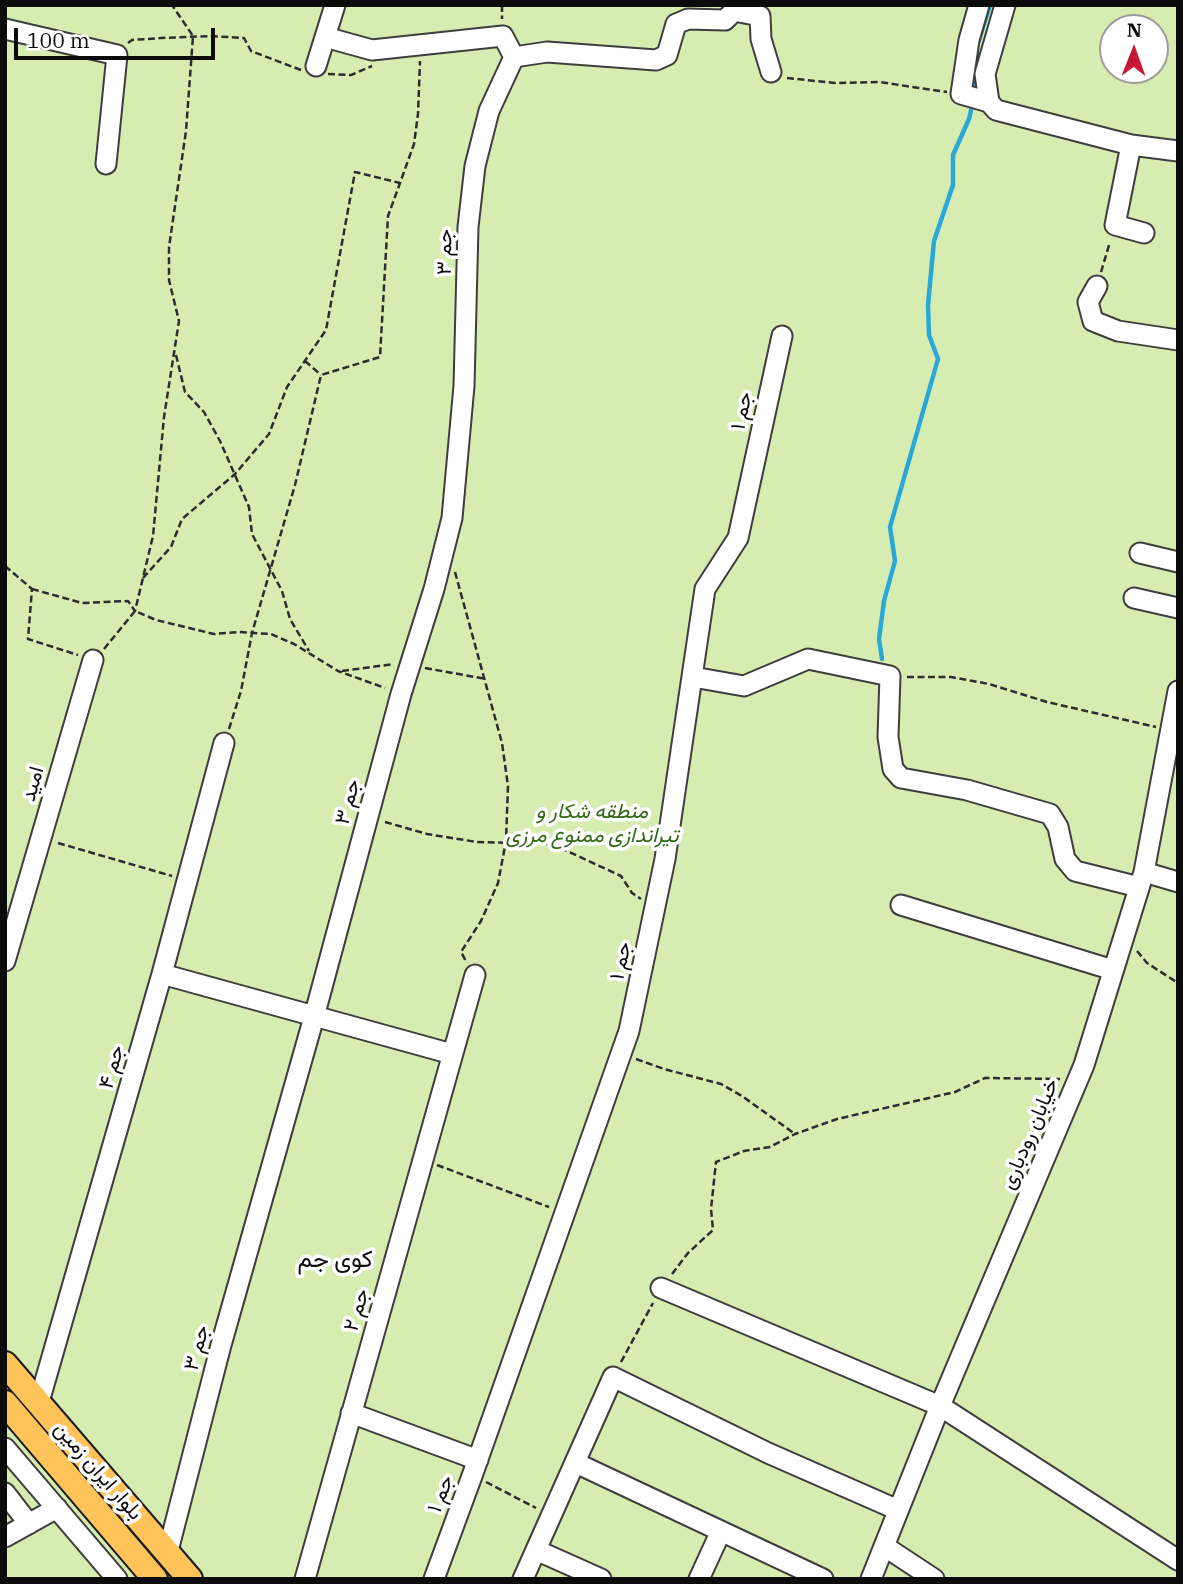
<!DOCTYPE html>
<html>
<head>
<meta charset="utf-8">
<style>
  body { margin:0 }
  #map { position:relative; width:1183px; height:1584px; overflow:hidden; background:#fff8ea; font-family:"IBM Plex Serif",serif }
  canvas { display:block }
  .frame { position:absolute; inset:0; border:7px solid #0b0b0b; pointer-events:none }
  .north { position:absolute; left:1099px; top:14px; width:70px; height:70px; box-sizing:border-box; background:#fff; border:2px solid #9d9d9d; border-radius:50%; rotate:1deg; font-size:19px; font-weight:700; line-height:28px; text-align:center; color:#0b0b0b }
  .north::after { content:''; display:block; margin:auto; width:24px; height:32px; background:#c61836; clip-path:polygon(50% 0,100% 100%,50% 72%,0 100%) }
  .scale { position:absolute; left:14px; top:28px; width:201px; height:32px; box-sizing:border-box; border:4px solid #0b0b0b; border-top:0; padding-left:9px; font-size:21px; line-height:24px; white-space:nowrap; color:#0b0b0b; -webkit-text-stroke:5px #fff; paint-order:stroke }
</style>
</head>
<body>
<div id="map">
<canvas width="1183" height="1584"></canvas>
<div class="frame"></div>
<div class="north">N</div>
<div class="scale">100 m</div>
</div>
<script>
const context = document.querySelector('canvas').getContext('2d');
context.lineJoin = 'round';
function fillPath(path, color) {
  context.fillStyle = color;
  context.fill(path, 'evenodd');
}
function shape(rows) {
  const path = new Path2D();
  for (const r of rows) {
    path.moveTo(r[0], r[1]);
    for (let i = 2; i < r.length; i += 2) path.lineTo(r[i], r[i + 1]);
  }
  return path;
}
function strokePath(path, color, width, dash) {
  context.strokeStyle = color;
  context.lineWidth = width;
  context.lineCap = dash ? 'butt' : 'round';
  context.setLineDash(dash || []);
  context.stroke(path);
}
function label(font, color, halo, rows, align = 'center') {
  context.font = font + ' "IBM Plex Serif",Vazirmatn,serif';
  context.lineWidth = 7;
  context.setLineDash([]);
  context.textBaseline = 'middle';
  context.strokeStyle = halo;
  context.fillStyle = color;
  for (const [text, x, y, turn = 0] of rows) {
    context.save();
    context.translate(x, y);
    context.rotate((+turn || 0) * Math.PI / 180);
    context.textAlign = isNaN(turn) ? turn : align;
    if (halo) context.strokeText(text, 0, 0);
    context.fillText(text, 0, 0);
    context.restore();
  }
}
const green = shape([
  [5,5,1178,5,1178,1579,5,1579],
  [1113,28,1155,28,1155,70,1113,70]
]);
const stream = shape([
  [975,93,977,46,990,5],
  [882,659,879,639,884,601,895,561,890,527,938,359,929,335,928,305,934,241,953,185,953,155,969,119,973,102]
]);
const path = shape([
  [502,5,502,19],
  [128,43,132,40,161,38,211,36,244,38,251,51,301,70],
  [328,74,351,75,372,66],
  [787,78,835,83,879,82,947,92],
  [1101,272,1110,242],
  [176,355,185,392,204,412,220,441,249,507,252,534,282,591,290,619,309,651],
  [305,361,321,375],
  [5,566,32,589,28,639,78,655],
  [455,572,502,743,508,786,506,841,498,883,481,921,461,952,467,963],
  [143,578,171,547,182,519,235,474,269,434,287,387,326,330,355,172,400,183,414,144,418,114,420,61],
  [32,589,82,603,128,601,135,611,153,536,164,417,179,321,169,280,169,247,186,131,193,36,172,5],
  [104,649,135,611,156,620,214,634,238,632,271,634,294,644,338,671,385,688],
  [425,668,486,679],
  [342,671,394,664],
  [907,677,951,677,989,684,1047,702,1156,727],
  [229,729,241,691,252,633,295,485,321,375,380,357,388,216,400,183],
  [385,822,427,834,477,842,552,844,621,876,632,893,641,899],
  [58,843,172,876],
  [1137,951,1147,963,1178,983],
  [636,1059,664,1069,721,1084,742,1096,795,1134],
  [437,1165,549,1207],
  [672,1274,688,1253,713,1230,711,1209,716,1162,744,1151,770,1147,795,1134,837,1119,955,1092,985,1078,1060,1079],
  [621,1362,653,1303],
  [486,1482,536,1508]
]);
const minor = shape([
  [979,5,969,40,961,94,989,102],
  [1005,5,985,74,989,102,996,110,1131,145,1178,151],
  [734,11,760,16,761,39,771,72],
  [5,29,117,55,106,164],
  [325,37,372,50,503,36,514,57,547,52,656,60,667,55,676,24,688,19,725,20,734,11,734,5],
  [316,66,335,5],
  [1131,145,1115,225,1144,233],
  [1097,286,1088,302,1093,321,1118,331,1178,340],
  [1140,553,1178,562],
  [1134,598,1178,608],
  [693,677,744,686,808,659,890,676,888,737,893,769,901,778,967,790,1050,814,1058,827,1065,859,1075,871,1139,887],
  [1144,872,1178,882],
  [901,905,1113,970],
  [5,961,93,660],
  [162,974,452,1054],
  [661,1288,940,1406,1178,1560],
  [39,1402,162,974,224,743],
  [351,1413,478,1460],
  [5,1448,117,1579],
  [576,1463,823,1579],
  [5,1493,29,1524],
  [5,1537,57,1508],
  [884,1546,934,1579],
  [536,1550,601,1579],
  [168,1551,221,1345,314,1017,401,694,434,589,452,518,464,386,468,227,475,166,489,111,514,57],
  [305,1579,475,975],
  [434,1579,472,1476,629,1031,665,859,705,589,738,538,782,336],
  [523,1579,613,1377,768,1453,898,1510],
  [699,1579,721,1531],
  [871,1579,940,1406,1084,1065,1144,872,1178,691]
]);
const major = shape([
  [5,1364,190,1579],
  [5,1403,155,1579]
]);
const streetNames = [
  ["جم ۳",445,252,-89],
  ["جم ۱",742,411,-78],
  ["امید",33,784,-74],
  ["جم ۳",348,802,-75],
  ["جم ۱",621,961,-78],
  ["جم ۴",112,1067,-74],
  ["خیابان رودباری",1030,1134,-67],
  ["جم ۲",357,1310,-74],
  ["جم ۳",197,1348,-75],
  ["بلوار ایران زمین",98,1471,49],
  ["جم ۱",441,1494,-69]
];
const parkNames = [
  ["منطقه شکار و",592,812],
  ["تیراندازی ممنوع مرزی",592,836]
];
const quarterNames = [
  ["کوی جم",335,1260]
];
fillPath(green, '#d7ecb0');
strokePath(stream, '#2aa8d8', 4.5);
strokePath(minor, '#3e3e3e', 23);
strokePath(major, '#1c1c1c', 28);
strokePath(path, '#2d2d2d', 2.5, [7, 3.5]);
strokePath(minor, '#fff', 19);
strokePath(major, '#ffc35a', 24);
label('21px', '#0b0b0b', '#fff', streetNames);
label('italic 21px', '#316817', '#fff', parkNames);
label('24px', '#0b0b0b', '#fff', quarterNames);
</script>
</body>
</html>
